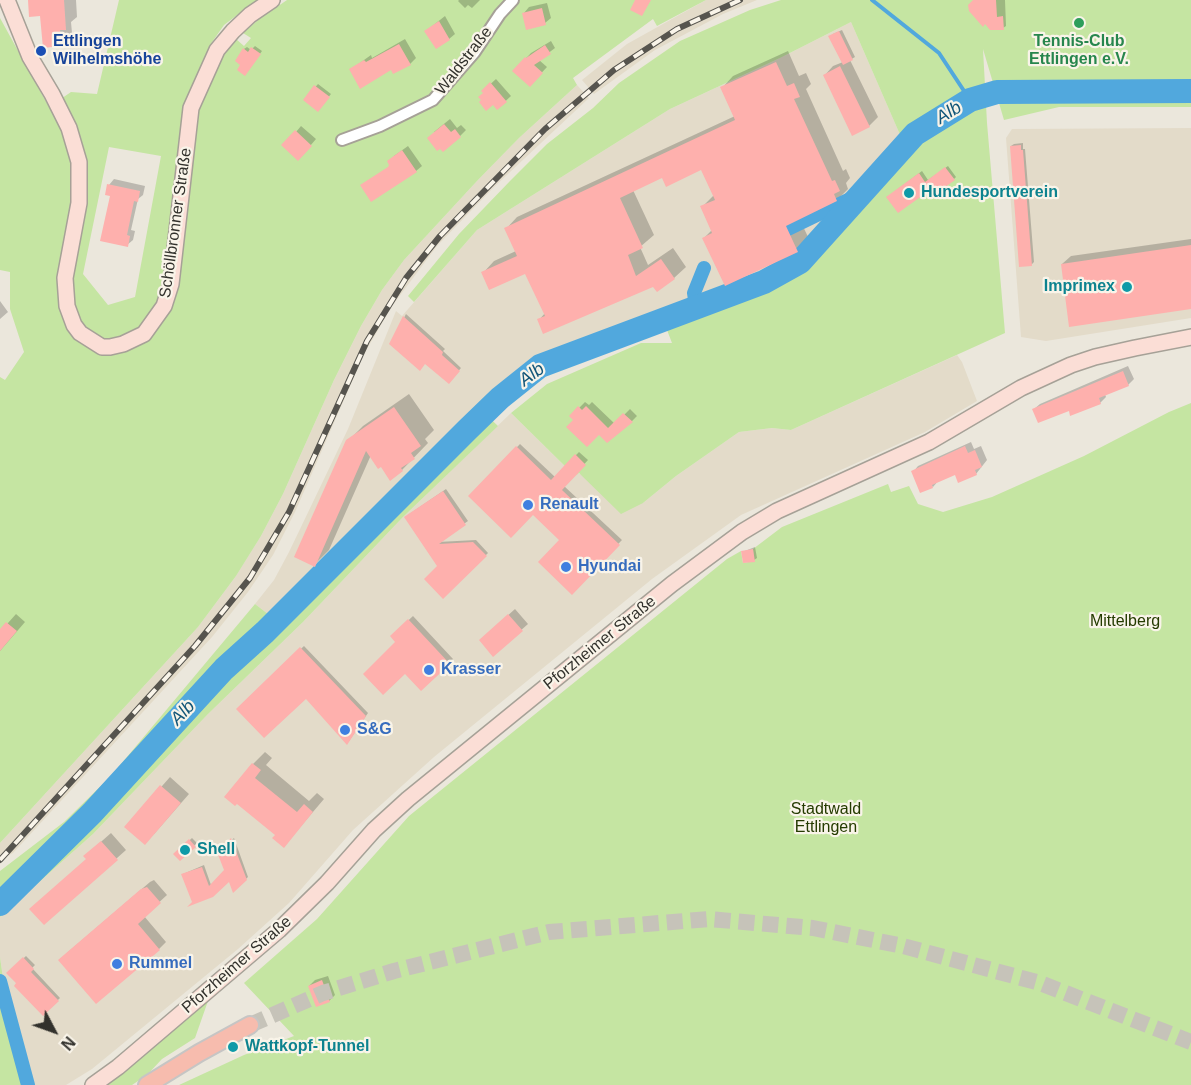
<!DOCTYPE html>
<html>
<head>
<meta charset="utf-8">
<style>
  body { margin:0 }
  #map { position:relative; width:1191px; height:1085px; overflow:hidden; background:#ebe7dc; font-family:Helvetica,sans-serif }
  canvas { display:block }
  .north { position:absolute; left:24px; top:1001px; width:60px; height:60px; -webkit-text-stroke:4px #f9f4e9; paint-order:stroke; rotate:131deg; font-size:16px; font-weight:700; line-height:24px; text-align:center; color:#32312c }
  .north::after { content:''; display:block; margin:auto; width:21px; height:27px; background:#32312c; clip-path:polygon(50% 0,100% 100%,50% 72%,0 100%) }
</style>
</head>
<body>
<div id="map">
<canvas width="1191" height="1085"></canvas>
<div class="north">N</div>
</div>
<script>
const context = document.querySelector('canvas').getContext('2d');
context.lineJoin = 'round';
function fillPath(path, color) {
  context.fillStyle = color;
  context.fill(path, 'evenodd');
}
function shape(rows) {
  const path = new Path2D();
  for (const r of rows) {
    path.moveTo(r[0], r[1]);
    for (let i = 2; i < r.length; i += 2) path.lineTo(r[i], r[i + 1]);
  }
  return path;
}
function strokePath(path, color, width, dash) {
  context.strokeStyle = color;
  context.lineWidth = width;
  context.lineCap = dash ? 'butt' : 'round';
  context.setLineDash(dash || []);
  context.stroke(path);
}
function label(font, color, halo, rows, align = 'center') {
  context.font = font + ' Helvetica,sans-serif';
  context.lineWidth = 4.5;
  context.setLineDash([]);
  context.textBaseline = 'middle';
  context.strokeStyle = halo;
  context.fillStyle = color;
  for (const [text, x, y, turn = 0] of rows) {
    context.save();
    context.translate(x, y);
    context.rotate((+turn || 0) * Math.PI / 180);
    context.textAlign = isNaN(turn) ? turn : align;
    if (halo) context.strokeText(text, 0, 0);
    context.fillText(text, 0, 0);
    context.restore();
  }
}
const built = shape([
  [706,0,757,0,723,14,655,50,594,94,582,80,627,44],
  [851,22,901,137,861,177,854,187,857,193,800,257,725,291,536,358,477,406,268,614,255,604,274,580,289,552,348,429,396,311,402,316,477,230,670,109,780,58],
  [577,85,589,98,493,188,437,246,392,306,364,354,295,512,273,555,248,592,212,637,13,853,0,859,0,843,198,627,236,576,261,536,283,494,334,380,361,326,382,290,404,260,477,181,519,138],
  [1191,128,1191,318,1046,341,1021,337,1006,138,1012,129],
  [957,355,962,362,977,401,925,432,741,515,652,579,434,757,353,830,289,903,238,949,92,1069,66,1085,34,1085,6,1000,0,957,0,917,93,834,208,714,303,622,403,517,511,413,575,476,578,473,643,503,676,476,739,432,772,428,791,430]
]);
const green = shape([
  [119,0,257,0,224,25,210,45,204,60,216,66,236,39,244,46,251,38,243,33,258,20,287,0,706,0,657,26,653,19,573,78,577,85,519,138,477,181,404,260,382,290,361,326,334,380,283,494,261,536,236,576,198,627,0,843,0,377,5,380,24,352,10,309,10,272,0,270,0,18,49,107,71,92,97,94],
  [109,147,161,156,135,297,108,305,83,274],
  [781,0,1191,0,1191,107,1059,107,1004,120,983,49,987,123,1005,333,791,430,772,428,739,432,676,476,643,503,621,514,579,473,575,476,511,413,547,384,641,343,672,343,667,330,689,315,756,290,805,267,870,194,861,177,901,137,851,22,780,58,670,109,477,230,414,302,408,296,459,234,510,181,547,144,593,108,619,83,680,41,750,10],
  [1191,403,1191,1085,179,1085,244,1055,294,1036,244,983,317,919,409,816,727,559,741,551,743,563,754,561,753,549,782,527,888,484,891,492,909,486,918,504,943,512,992,497,1084,456,1169,412],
  [477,406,498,426,403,517,303,622,208,714,93,834,0,917,0,871,64,822,111,776,255,604,268,614],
  [0,957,6,1000,34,1085,0,1085],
  [208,1001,195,1038,162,1059,147,1075,132,1085,106,1085]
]);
const shadow = shape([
  [29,0,76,0,77,17,71,22,72,33,60,45,42,15],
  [459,0,480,0,472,8,468,5,465,8,458,1],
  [975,0,1005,0,1006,26,1003,28],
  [547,3,551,18,545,23,524,13,529,7],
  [445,16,455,34,449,39,426,31],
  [842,30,855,57,850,60,878,117,869,126,825,75,833,66,843,62,833,34],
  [405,39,416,58,410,64,392,68,350,70,371,55,372,58],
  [551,41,555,48,539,60,547,67,530,85,514,71,531,53],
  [255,46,262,51,247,72,244,49,247,47,251,50],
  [788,51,799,76,806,73,811,84,806,89,843,171,846,169,850,178,846,183,848,189,837,200,799,218,809,239,798,250,725,285,704,238,712,230,702,207,714,195,702,168,662,176,633,190,654,235,640,247,648,265,673,248,686,267,674,278,539,320,545,313,526,272,483,273,494,261,516,251,506,229,517,217,735,116,722,88,733,76],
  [496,79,511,96,498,108,483,91],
  [318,84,331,94,318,110,305,99],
  [450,119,457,128,461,125,466,130,460,136,434,132],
  [301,126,316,139,304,153,296,132],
  [1023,143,1023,149,1025,149,1034,262,1031,265,1011,146,1014,144],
  [408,146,422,166,416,171,362,186,392,165,394,156],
  [948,166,956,177,954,179,930,188,890,195,922,171,928,180],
  [114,179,145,186,143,195,138,199,131,230,135,231,133,240,127,245,109,185],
  [1191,239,1191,308,1062,264,1071,256],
  [0,301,8,312,0,319],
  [406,314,445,349,443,351,461,368,449,382,426,362,391,343],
  [1128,366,1134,379,1128,385,1105,394,1106,397,1100,403,1069,409,1034,409,1040,404],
  [409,394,434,430,425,439,428,443,402,470,381,465,371,455,329,550,314,565,348,441,363,426],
  [585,402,589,405,592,402,615,424,630,409,637,416,632,421,599,433,571,416],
  [971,442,974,449,981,446,987,460,976,474,956,473,939,480,933,487,913,472,918,466],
  [520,444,555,477,579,452,588,460,564,486,622,540,572,592,561,540,533,513,470,496],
  [446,489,468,521,438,542,476,540,488,553,443,597,439,566,408,515],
  [755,547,757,558,754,560,742,552],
  [515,609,528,624,493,655,486,635],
  [16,614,25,622,0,651,0,632],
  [413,616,453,659,421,689,397,642,392,636],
  [304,646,368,713,349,741,306,697,238,709],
  [265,752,272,758,266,765,309,801,317,793,324,799,284,846,277,834,237,802,253,764],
  [170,777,189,794,154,834,126,827],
  [111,833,126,850,44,923,94,848],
  [192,838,197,843,180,859,175,854],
  [234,838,248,877,234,890,230,880,194,902,183,874,204,865,211,885,226,871,219,852],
  [154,880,167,895,144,916,166,942,159,949,67,953,150,882],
  [26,956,35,965,32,968,60,998,43,1014,8,973],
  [328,976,335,995,329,1001,309,986,315,980]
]);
const stream = shape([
  [872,0,939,53,970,100]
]);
const canal = shape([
  [788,229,850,199,855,200],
  [696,306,694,293,704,268],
  [0,981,28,1085]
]);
const river = shape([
  [0,904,92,813,224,669,265,632,467,430,500,398,540,366,764,282,800,262,915,134,970,100,997,92,1191,91]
]);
const building = shape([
  [28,0,64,0,66,30,60,30,61,46,43,48,40,16,29,17],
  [635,0,651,0,642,16,630,10],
  [973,0,996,0,997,17,1003,16,1004,30,990,30,985,24,983,27,969,11,968,5],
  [542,8,546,25,526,30,522,13],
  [439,21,450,40,436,49,424,31],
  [839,31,853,60,843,65,828,36],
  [399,44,411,65,393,74,391,70,360,89,349,69,364,60,366,62],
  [545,45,551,54,534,65,543,73,530,87,512,71,525,57,526,58],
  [251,47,261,54,245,76,237,70,240,65,235,61,243,48,248,52],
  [776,62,787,86,794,83,800,97,794,99,832,181,835,180,840,191,834,194,837,201,786,226,798,252,725,286,702,238,712,233,700,206,715,200,701,170,666,187,662,178,620,198,643,248,628,255,636,276,661,259,675,279,657,292,653,287,543,334,537,319,545,316,525,274,489,290,481,272,517,256,504,228,735,120,720,87],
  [840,66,870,127,852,136,823,75],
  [490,82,507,102,497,110,493,105,486,111,479,102,481,100,478,97,483,93,481,91],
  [314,85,330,97,318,112,303,100],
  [444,124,451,132,455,129,461,137,443,152,440,149,437,151,427,138],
  [295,130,312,146,298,161,281,145],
  [1021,145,1021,150,1023,150,1032,266,1019,267,1010,146],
  [402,150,417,172,371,202,360,185,388,167,389,165,387,161],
  [945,167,955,180,934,195,930,190,898,213,886,197,919,173,925,182],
  [107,184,140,191,138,202,134,201,127,235,130,236,128,247,100,241,110,196,105,195],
  [1191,245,1191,309,1069,327,1061,264],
  [403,316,443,352,442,355,460,371,449,384,425,364,420,371,389,344],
  [1123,371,1129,386,1099,398,1101,404,1070,416,1069,411,1038,423,1032,409],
  [578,406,582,410,586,406,608,428,623,413,633,422,607,443,599,435,587,447,566,427,573,420,569,416],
  [394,407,421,446,411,453,415,459,401,468,403,471,390,481,381,467,378,469,366,451,315,567,294,557,346,440],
  [516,446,551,480,575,454,586,465,562,490,620,545,572,595,538,562,559,540,533,515,511,538,468,496],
  [965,446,968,453,975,450,982,467,975,470,977,475,958,483,955,475,932,485,933,488,920,493,911,471],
  [443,491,466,525,439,544,473,542,487,556,443,599,424,579,437,566,404,517],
  [753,549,755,562,743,563,741,551],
  [508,614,523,631,493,657,479,640],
  [408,619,450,664,421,691,405,674,383,695,363,674,395,642,390,636],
  [6,622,17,631,0,651,0,629],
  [300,647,366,716,347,745,306,699,264,738,236,709],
  [252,763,261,770,255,778,297,812,304,804,313,812,284,848,272,838,275,835,237,804,235,806,224,797],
  [160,785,181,803,145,845,124,827],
  [231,838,247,880,233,893,229,882,213,897,187,907,192,902,181,874,202,867,209,886,224,870,217,852],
  [189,839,196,847,180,861,173,854],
  [101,841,118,860,44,925,29,909,86,859,83,856],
  [147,887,161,903,138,924,160,950,96,1004,58,960,141,889],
  [23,957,34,969,31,972,59,1001,43,1016,14,986,16,983,6,973],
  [322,980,330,1002,316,1007,308,986]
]);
const primaryTunnel = shape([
  [250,1025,323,993,394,971,549,932,709,919,813,928,903,946,1040,983,1191,1042]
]);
const minor = shape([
  [342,140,380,126,433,100,474,53,500,14,513,0]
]);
const secondary = shape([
  [7,0,30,57,52,94,69,128,79,162,79,203,65,278,67,306,74,325,80,333,102,347,110,347,123,344,144,334,164,306,171,284,191,108,217,50,233,31,250,15,272,0],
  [93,1085,118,1067,279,930,327,883,374,830,408,799,672,584,742,532,777,511,929,442,1021,388,1071,365,1095,357,1135,348,1191,337]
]);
const primary = shape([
  [147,1085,199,1053,250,1025]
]);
const rail = shape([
  [0,860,195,646,250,578,289,512,367,341,406,278,440,236,545,129,614,70,677,29,740,0]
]);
const markers = [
  [1079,23,6,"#2e9e5b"],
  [41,51,6,"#1a4fb4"],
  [909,193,6,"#0f9aa8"],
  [1127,287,6,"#0f9aa8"],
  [528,505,6,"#3f7fe0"],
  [566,567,6,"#3f7fe0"],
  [429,670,6,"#3f7fe0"],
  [345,730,6,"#3f7fe0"],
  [185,850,6,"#0f9aa8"],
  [117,964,6,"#3f7fe0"],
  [233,1047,6,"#0f9aa8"]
];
const transitNames = [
  ["Ettlingen",53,42],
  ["Wilhelmshöhe",53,60]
];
const leisureNames = [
  ["Tennis-Club",1079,42],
  ["Ettlingen e.V.",1079,60]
];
const streetNames = [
  ["Waldstraße",464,61,-52],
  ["Schöllbronner Straße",176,223,-82],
  ["Pforzheimer Straße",600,643,-39],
  ["Pforzheimer Straße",237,965,-41]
];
const cultureNames = [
  ["Hundesportverein",921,193],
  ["Imprimex",1115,287,"right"],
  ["Shell",197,850],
  ["Wattkopf-Tunnel",245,1047]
];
const shopNames = [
  ["Renault",540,505],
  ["Hyundai",578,567],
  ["Krasser",441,670],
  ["S&G",357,730],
  ["Rummel",129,964]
];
const parkNames = [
  ["Mittelberg",1125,622],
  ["Stadtwald",826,810],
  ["Ettlingen",826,828]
];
const waterNames = [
  ["Alb",949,113,-32],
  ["Alb",532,375,-37],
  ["Alb",183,713,-47]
];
fillPath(built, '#e3dbc9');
fillPath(green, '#c5e5a2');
fillPath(shadow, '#0003');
strokePath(stream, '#51a8dd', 4);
strokePath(canal, '#51a8dd', 14);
strokePath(river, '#51a8dd', 24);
fillPath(building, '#feb0ad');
strokePath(primaryTunnel, '#c6c3b9', 16, [16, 8]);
strokePath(minor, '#a6a197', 14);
strokePath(secondary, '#a6a197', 18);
strokePath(primary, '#c6c5c4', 20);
strokePath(minor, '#fff', 10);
strokePath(secondary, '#fbded6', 15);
strokePath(primary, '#f7bcae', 16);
strokePath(rail, '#56544e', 6);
strokePath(rail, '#f9f4e9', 4, [11]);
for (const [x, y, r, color] of markers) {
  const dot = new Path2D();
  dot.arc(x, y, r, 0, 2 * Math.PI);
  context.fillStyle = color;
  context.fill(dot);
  strokePath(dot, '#f9f4e9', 2);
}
label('bold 16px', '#164399', '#f9f4e9', transitNames, 'left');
label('bold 16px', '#27864d', '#f9f4e9', leisureNames);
label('16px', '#32312c', '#f9f4e9', streetNames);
label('bold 16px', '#0d838f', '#f9f4e9', cultureNames, 'left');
label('bold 16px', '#366cbe', '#f9f4e9', shopNames, 'left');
label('16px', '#253b00', '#f9f4e9', parkNames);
label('italic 18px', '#135679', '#f9f4e9', waterNames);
</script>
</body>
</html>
